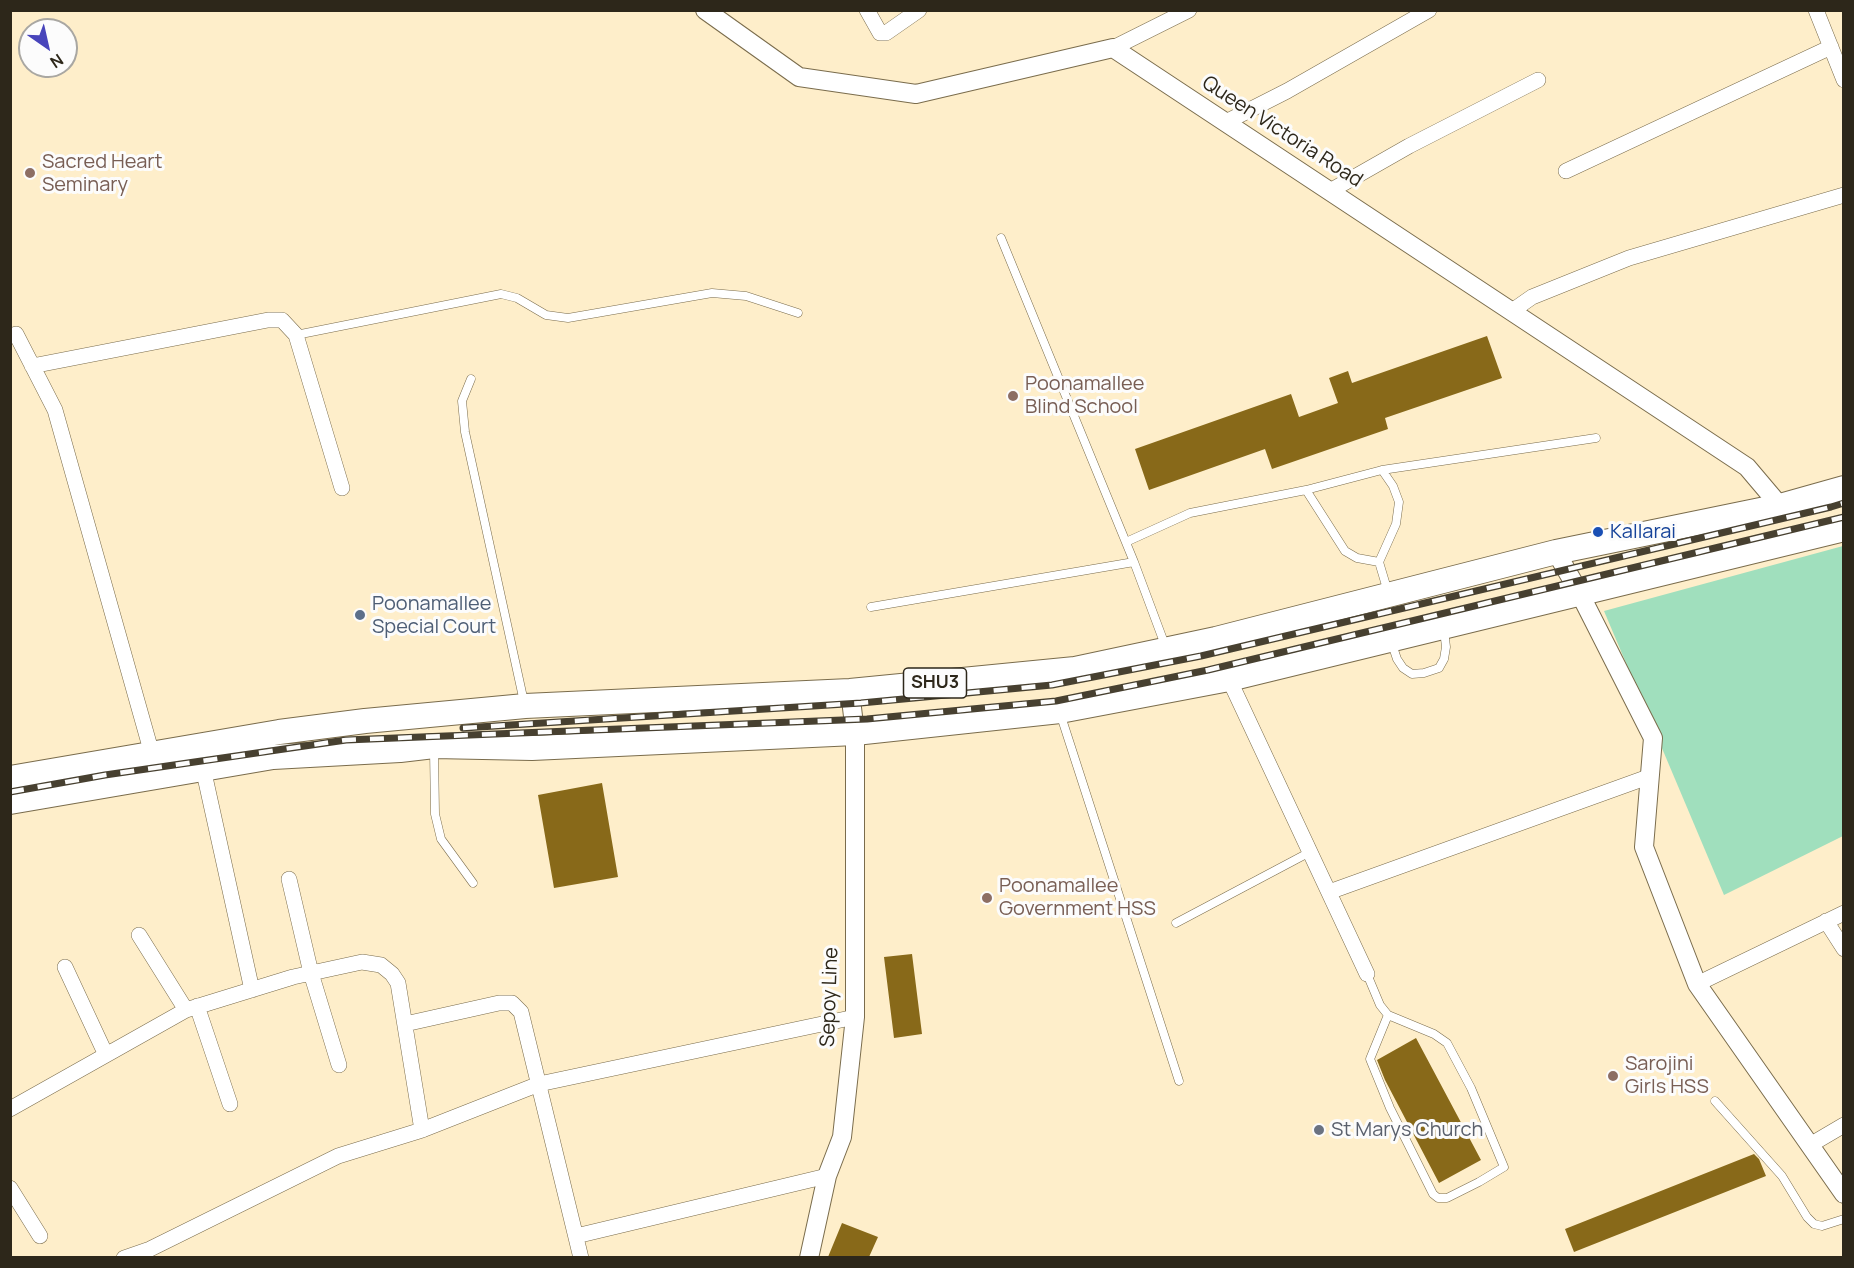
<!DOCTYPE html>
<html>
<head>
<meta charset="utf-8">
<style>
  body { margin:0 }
  #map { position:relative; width:1854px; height:1268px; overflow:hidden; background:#feeeca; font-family:Manrope,sans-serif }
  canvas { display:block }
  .frame { position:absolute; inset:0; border:12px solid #2d271a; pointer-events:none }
  .north { position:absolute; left:18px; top:18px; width:60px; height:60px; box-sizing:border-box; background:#fcfcfc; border:2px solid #a9a7a2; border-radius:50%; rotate:146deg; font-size:16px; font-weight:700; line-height:24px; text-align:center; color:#2d271a }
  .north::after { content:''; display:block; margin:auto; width:21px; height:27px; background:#4845bb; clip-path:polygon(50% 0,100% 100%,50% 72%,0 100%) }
</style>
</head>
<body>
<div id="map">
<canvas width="1854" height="1268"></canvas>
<div class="frame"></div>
<div class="north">N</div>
</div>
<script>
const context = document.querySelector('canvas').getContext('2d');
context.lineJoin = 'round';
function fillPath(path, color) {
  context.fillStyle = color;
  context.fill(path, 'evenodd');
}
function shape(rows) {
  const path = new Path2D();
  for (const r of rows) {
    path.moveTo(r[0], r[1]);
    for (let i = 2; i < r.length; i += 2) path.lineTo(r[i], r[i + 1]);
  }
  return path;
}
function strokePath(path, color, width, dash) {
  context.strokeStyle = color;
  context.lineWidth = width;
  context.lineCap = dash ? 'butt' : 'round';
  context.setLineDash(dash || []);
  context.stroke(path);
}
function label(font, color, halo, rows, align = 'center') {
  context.font = font + ' Manrope,sans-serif';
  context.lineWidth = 6;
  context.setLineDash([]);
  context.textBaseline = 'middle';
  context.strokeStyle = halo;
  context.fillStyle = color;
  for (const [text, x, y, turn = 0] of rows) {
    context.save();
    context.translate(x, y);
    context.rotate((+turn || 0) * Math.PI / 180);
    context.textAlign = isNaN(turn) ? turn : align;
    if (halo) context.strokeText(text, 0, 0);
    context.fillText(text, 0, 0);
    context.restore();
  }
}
const green = shape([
  [1843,546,1843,836,1724,895,1604,611]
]);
const building = shape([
  [1487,336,1502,378,1385,418,1388,429,1272,469,1265,449,1149,490,1135,449,1291,394,1299,417,1338,403,1329,378,1348,371,1352,383],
  [602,783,618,877,554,888,538,795],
  [912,954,922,1034,894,1038,884,957],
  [1416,1038,1481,1160,1439,1183,1385,1080,1377,1060],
  [1754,1154,1759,1159,1766,1176,1574,1252,1565,1229],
  [842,1223,878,1237,869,1257,828,1257]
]);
const service = shape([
  [1001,238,1134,562,1165,645],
  [296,335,501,294,517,298,546,315,568,318,712,293,746,296,798,313],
  [471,379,462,401,465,432,524,702],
  [1306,490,1382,470],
  [1126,542,1190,513,1306,490,1345,551,1357,558,1379,562,1388,592],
  [1379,562,1396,524,1399,502,1393,486,1382,470,1596,438],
  [871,607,1134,562],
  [1392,644,1397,659,1403,668,1412,674,1424,673,1439,668,1444,659,1446,647,1444,630],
  [1060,713,1179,1081],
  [434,750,435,814,441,839,473,883],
  [1176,923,1310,852],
  [1367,974,1380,1005,1388,1015,1434,1034,1447,1043,1471,1088,1504,1167,1479,1182,1447,1198,1438,1198,1433,1194,1390,1108,1370,1059,1388,1015],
  [1715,1101,1782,1176,1807,1217,1814,1224,1822,1226,1844,1219]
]);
const minor = shape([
  [867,10,880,33,886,33,919,10],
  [1816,10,1844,80],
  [1113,48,1189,10],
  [1226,122,1287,91,1429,10],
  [1566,171,1831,47],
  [1330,191,1409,146,1538,80],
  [1512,311,1532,297,1629,258,1844,195],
  [10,336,16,334,55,410,154,761],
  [32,366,268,320,282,320,296,335,342,488],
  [1229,679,1367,974],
  [203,768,252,990],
  [289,879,311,973,339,1065],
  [1329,892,1648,777],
  [1826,921,1844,949],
  [139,935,186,1010],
  [65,967,106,1055],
  [1697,984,1844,913],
  [197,1006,230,1104],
  [405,1024,499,1003,512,1003,521,1012,581,1258],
  [10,1109,186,1010,293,977,362,962,381,965,392,974,398,983,422,1130],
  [1810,1145,1844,1125],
  [10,1188,40,1236],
  [576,1236,827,1176],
  [124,1258,150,1249,338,1156,422,1130,539,1084,855,1017]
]);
const tertiary = shape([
  [705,10,799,77,916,94,1113,48,1747,467,1780,506],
  [1556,552,1579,592,1653,738,1644,847,1697,984,1844,1194],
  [809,1258,827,1176,842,1137,855,1017,855,733,850,691]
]);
const primary = shape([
  [10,778,279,732,365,721,525,706,850,691,1075,669,1216,639,1556,552,1780,506,1844,488],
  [10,802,273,757,400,750,434,746,532,748,855,733,1060,711,1229,679,1844,529]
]);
const rail = shape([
  [463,728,861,703,1052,685,1201,656,1831,507,1844,503],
  [10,792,105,775,346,740,867,719,1056,701,1208,670,1844,517]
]);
const markers = [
  [30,173,6,"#8d6e63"],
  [1013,396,6,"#8d6e63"],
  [1598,532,6,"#1a4fb4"],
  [360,615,6,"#5c6f8a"],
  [987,898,6,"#8d6e63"],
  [1613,1076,6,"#8d6e63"],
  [1319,1130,6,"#6b7280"]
];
const shields = [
  [935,683,63]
];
const shieldNames = [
  ["SHU3",935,683]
];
const streetNames = [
  ["Queen Victoria Road",1282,132,33],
  ["Sepoy Line",830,997,-88]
];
const educationNames = [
  ["Sacred Heart",42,162],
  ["Seminary",42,185],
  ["Poonamallee",1025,384],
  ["Blind School",1025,407],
  ["Poonamallee",999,886],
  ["Government HSS",999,909],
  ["Sarojini",1625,1064],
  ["Girls HSS",1625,1087]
];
const transitNames = [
  ["Kallarai",1610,532]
];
const serviceNames = [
  ["Poonamallee",372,604],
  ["Special Court",372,627]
];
const worshipNames = [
  ["St Marys Church",1331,1130]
];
fillPath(green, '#a0dfbd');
fillPath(building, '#886919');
strokePath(service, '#7a6c4c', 9);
strokePath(minor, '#7a6c4c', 16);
strokePath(tertiary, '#7a6c4c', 20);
strokePath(primary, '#7a6c4c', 26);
strokePath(service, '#fff', 8);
strokePath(minor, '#fff', 15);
strokePath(tertiary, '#fff', 18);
strokePath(primary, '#fff', 24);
strokePath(rail, '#474030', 7);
strokePath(rail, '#fcfcfc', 4.5, [14]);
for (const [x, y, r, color] of markers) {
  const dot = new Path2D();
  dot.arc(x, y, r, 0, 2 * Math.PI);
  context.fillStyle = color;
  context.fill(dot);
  strokePath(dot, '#fcfcfc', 2);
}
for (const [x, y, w] of shields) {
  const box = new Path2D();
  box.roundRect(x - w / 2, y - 15, w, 30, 4.5);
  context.fillStyle = '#fcfcfc';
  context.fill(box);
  strokePath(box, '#2d271a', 1.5);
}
label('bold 18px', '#2d271a', null, shieldNames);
label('20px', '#2d271a', '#fcfcfc', streetNames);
label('20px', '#785e54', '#fcfcfc', educationNames, 'left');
label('20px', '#164399', '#fcfcfc', transitNames, 'left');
label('20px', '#4e5e75', '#fcfcfc', serviceNames, 'left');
label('20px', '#5b616d', '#fcfcfc', worshipNames, 'left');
</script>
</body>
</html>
